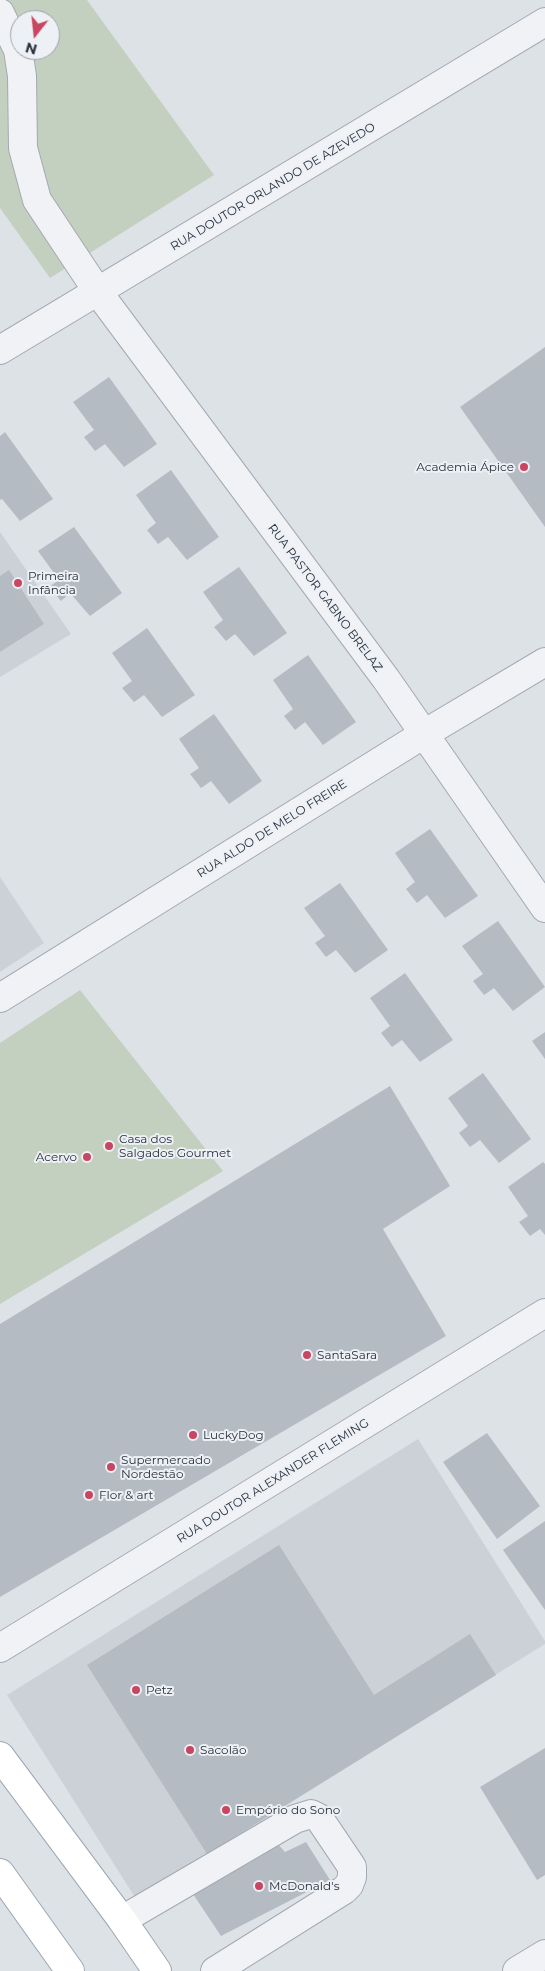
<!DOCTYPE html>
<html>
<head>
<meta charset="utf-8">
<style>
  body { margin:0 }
  #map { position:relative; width:545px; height:1971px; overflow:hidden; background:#dde2e7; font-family:Montserrat,sans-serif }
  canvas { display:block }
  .north { position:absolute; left:10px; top:10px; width:50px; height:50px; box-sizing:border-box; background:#edf0f4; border:1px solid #9ea3ab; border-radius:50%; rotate:196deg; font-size:14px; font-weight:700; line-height:20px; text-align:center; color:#27303d }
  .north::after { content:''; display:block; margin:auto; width:18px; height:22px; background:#c94660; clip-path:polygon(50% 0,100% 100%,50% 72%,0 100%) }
</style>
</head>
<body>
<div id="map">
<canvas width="545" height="1971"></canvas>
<div class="north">N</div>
</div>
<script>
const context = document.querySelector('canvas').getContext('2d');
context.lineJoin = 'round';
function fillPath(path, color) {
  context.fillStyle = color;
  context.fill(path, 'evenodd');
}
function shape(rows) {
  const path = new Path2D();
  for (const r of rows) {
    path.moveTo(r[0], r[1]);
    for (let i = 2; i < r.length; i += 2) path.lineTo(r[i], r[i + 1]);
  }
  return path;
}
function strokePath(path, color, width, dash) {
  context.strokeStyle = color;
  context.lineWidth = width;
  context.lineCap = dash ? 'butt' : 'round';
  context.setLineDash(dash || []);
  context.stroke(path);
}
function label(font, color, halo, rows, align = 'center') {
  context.font = font + ' Montserrat,sans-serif';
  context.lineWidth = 4;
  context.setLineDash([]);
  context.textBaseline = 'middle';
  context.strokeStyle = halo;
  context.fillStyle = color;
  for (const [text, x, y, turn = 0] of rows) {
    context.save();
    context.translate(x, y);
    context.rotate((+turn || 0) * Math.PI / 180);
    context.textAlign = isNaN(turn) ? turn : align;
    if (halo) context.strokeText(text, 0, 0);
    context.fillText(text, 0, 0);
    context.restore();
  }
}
const built = shape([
  [0,532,71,634,0,677],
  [0,877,44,943,0,972],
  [418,1439,545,1641,545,1644,136,1899,7,1695]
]);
const green = shape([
  [0,0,87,0,214,175,50,278,0,208],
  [20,20,50,20,50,50,20,50],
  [80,990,223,1171,0,1304,0,1043]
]);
const building = shape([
  [545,347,545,527,460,407],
  [109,377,157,444,124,467,105,444,95,451,84,437,94,430,73,402],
  [5,432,53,499,20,521,2,499,0,500,0,436],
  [171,470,219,537,187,560,168,537,158,544,147,530,156,523,136,495],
  [74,527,122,593,90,616,70,593,61,601,49,587,59,580,38,551],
  [239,567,287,633,254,656,235,634,226,641,214,627,223,620,203,592],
  [9,570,44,624,0,652,0,576],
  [147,628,195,695,162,717,144,695,134,702,122,688,132,681,112,653],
  [308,655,356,722,323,745,305,722,295,730,284,716,293,709,273,680],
  [214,714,262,781,229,804,211,781,201,788,190,774,199,768,179,739],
  [430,829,478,896,445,918,427,895,417,903,406,889,415,882,395,853],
  [340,883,388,950,355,973,336,950,326,957,315,943,325,936,304,908],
  [498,921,545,987,513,1011,494,988,484,995,473,981,483,974,462,946],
  [405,973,453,1040,420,1062,402,1040,392,1047,381,1033,390,1026,370,998],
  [545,1032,545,1059,532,1041],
  [483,1073,531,1139,499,1163,480,1140,470,1147,459,1133,468,1126,448,1098],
  [390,1086,450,1186,383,1229,446,1336,0,1597,0,1324],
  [543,1162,545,1164,545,1235,540,1229,530,1236,519,1222,528,1216,508,1187],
  [487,1433,540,1506,497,1539,443,1462],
  [545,1521,545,1610,503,1550],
  [279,1545,374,1695,470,1634,496,1675,207,1854,87,1665],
  [545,1748,545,1875,537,1880,480,1787],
  [275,1841,285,1852,306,1842,330,1880,221,1936,191,1891]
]);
const minor = shape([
  [0,13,18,50,22,76,23,148,37,200,98,292,386,679,545,908],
  [0,350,545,22],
  [0,998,424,734,545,662],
  [0,1648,545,1313],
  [122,1920,295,1819,311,1814,319,1818,352,1867,352,1877,349,1885,344,1890,215,1971],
  [517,1971,545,1954]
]);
const major = shape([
  [0,1756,122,1920,157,1971],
  [0,1873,70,1971]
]);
const markers = [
  [524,467,5,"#c94660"],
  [18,583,5,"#c94660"],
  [109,1146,5,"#c94660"],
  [87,1157,5,"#c94660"],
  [307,1355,5,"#c94660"],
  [193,1435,5,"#c94660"],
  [111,1467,5,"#c94660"],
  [89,1495,5,"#c94660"],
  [136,1690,5,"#c94660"],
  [190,1750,5,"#c94660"],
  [226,1810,5,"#c94660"],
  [259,1886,5,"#c94660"]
];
const streetNames = [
  ["RUA DOUTOR ORLANDO DE AZEVEDO",273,187,-31],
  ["RUA PASTOR GABNO BRELAZ",325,598,53],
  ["RUA ALDO DE MELO FREIRE",272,829,-32],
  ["RUA DOUTOR ALEXANDER FLEMING",273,1481,-32]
];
const poiNames = [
  ["Academia Ápice",514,467,"right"],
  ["Primeira",28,576],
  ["Infância",28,590],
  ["Casa dos",119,1139],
  ["Salgados Gourmet",119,1153],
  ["Acervo",77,1157,"right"],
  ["SantaSara",317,1355],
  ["LuckyDog",203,1435],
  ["Supermercado",121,1460],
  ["Nordestão",121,1474],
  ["Flor & art",99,1495],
  ["Petz",146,1690],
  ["Sacolão",200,1750],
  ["Empório do Sono",236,1810],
  ["McDonald's",269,1886]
];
fillPath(built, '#ccd1d8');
fillPath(green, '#c4d0bf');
fillPath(building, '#b5bbc3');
strokePath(minor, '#a3a9b1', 30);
strokePath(major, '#9da7b2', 30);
strokePath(minor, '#f0f2f5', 28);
strokePath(major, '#fff', 28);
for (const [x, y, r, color] of markers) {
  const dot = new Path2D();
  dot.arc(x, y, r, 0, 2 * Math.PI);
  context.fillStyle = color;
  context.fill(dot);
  strokePath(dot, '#edf0f4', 2);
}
label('12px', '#27303d', '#edf0f4', streetNames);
label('12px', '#27303d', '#edf0f4', poiNames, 'left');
</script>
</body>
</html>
